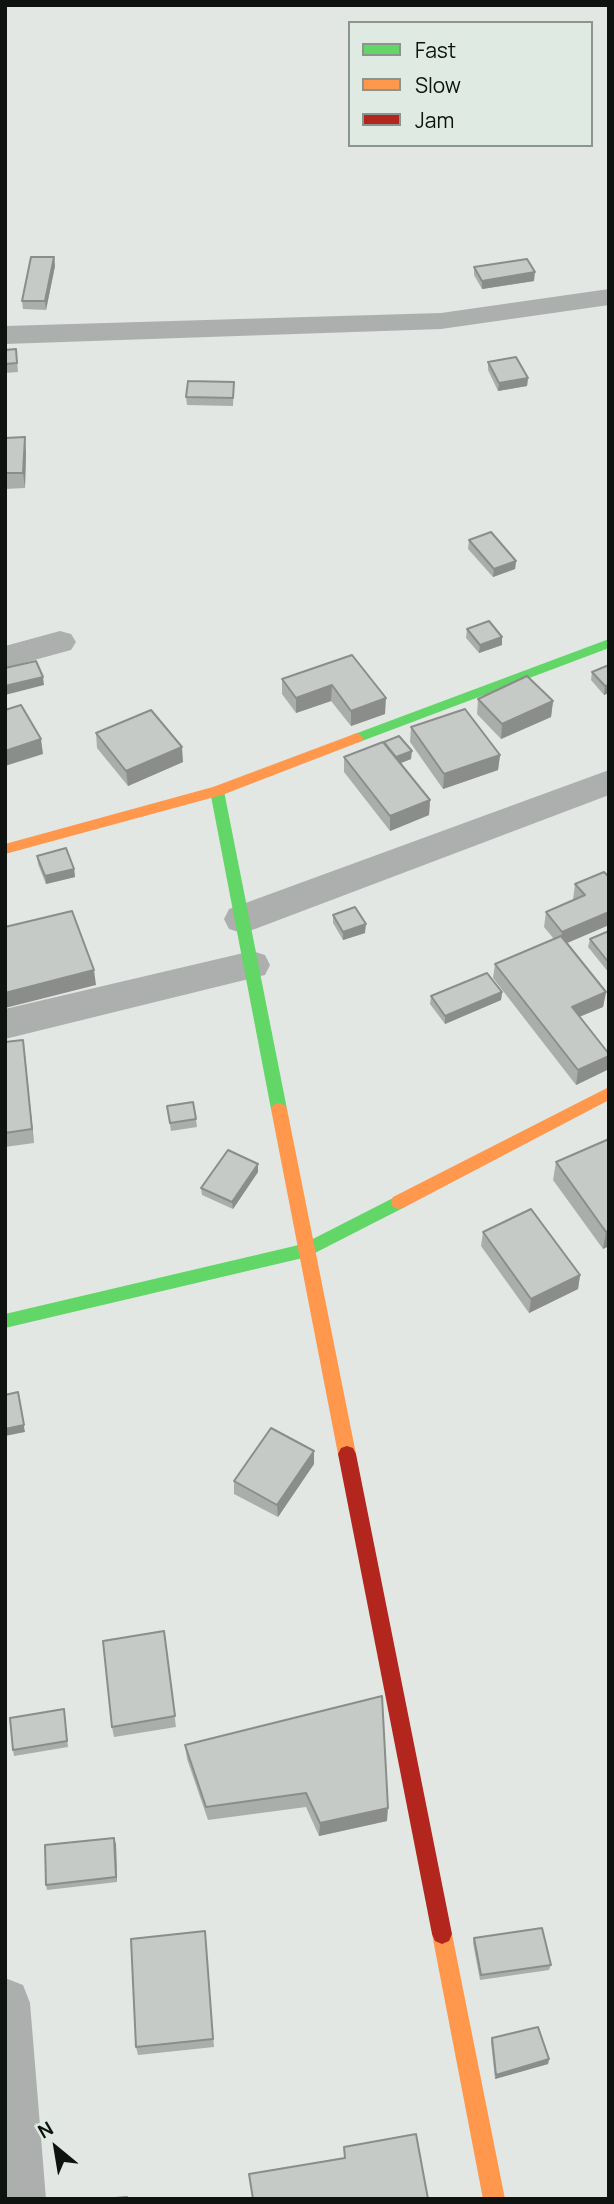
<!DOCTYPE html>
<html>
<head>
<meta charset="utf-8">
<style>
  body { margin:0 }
  #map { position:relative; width:614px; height:2204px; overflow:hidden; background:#e2e7e4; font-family:Manrope,sans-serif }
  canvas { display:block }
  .frame { position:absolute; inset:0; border:7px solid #0f1310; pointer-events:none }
  .legend { position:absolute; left:348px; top:21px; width:245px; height:126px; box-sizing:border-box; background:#dfeae3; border:2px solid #8c948f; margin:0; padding:9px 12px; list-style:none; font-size:21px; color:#0f1310 }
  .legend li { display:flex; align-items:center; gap:14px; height:35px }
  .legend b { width:35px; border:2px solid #8c948f }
  .north { position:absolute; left:21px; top:2113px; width:70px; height:70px; -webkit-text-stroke:5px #dfeae3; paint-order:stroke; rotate:330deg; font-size:19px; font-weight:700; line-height:28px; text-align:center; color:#0f1310 }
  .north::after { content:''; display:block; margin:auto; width:24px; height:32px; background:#0f1310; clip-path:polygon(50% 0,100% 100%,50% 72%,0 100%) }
</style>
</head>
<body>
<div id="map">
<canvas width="614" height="2204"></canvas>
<div class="frame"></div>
<ul class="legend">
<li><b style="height:9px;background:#63d668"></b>Fast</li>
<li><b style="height:9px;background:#ff974d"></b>Slow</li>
<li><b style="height:9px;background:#b3261e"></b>Jam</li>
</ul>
<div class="north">N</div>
</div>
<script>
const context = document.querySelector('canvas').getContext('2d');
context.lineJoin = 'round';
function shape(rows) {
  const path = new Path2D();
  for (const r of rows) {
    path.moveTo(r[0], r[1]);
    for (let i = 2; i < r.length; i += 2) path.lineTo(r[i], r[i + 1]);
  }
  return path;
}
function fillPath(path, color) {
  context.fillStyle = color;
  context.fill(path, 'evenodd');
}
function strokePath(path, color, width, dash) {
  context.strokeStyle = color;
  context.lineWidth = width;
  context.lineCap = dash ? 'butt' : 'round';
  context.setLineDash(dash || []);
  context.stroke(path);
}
const street = shape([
  [609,289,609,305,441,329,5,344,5,326,441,313,609,289],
  [60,631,71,634,76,642,71,650,5,668,5,646,60,631],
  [609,770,609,795,255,929,242,933,229,929,224,919,229,909,609,770],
  [252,951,265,955,270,965,265,975,5,1039,5,1009,252,951],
  [5,1978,23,1985,30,2003,46,2199,5,2199,5,1978]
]);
const fast = shape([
  [609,639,609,648,362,741,357,743,350,738,352,735,609,639],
  [217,786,224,791,287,1109,285,1113,279,1115,273,1113,271,1109,210,791,217,786],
  [399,1195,405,1197,407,1202,405,1207,307,1257,5,1328,5,1314,303,1244,399,1195]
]);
const slow = shape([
  [357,733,364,738,362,741,222,795,5,854,5,844,213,787,357,733],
  [609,1087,609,1100,405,1207,399,1209,393,1207,391,1202,393,1197,609,1087],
  [279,1103,285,1105,287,1109,356,1454,353,1460,347,1462,341,1460,338,1454,271,1109,273,1105,279,1103],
  [442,1924,449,1927,452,1934,505,2199,483,2199,432,1934,435,1927,442,1924]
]);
const jam = shape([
  [347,1446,353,1448,356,1454,452,1934,449,1941,442,1944,435,1941,432,1934,338,1454,341,1448,347,1446]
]);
const wall = shape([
  [54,257,55,266,46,310,23,309,22,301],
  [474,267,534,281,482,289,474,275],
  [16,349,18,372,5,373,5,350],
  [488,362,528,378,527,386,498,391,488,370],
  [234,382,233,406,187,405,186,397],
  [5,438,26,452,25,488,5,489],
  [469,540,516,561,515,569,493,577,468,549],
  [467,629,502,637,502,645,479,653,466,638],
  [352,655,385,714,351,726,331,701,296,713,282,694,282,679],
  [609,665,609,693,604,695,591,680,592,672],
  [478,699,553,701,551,717,501,739,477,714],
  [411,727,500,755,498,770,443,789,410,742],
  [96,733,183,762,128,786,97,748],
  [344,757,411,759,401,763,430,800,429,815,390,831,344,772],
  [37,856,74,869,75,877,46,884,38,864],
  [609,877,609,925,567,943,606,992,603,1007,579,1017,609,1054,607,1070,576,1085,493,978,495,964,554,939,544,927,546,912,574,900,573,899,575,884],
  [333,915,365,933,343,940,333,923],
  [609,931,609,973,588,947,590,939],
  [502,992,501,1000,445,1024,430,1004,431,996],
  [23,1040,34,1143,5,1147,5,1042],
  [167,1106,196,1119,197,1127,171,1131],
  [609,1139,609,1246,603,1249,553,1180,556,1162],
  [258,1164,258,1172,233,1209,202,1195,201,1188],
  [483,1232,580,1275,578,1289,529,1313,481,1246],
  [314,1464,278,1517,234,1494,234,1481],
  [164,1631,176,1727,114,1737,112,1727],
  [64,1709,68,1747,14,1756,13,1750],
  [185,1745,387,1821,319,1836,306,1807,208,1820,187,1759],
  [116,1844,117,1882,47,1890,46,1885],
  [205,1931,214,2047,138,2055,136,2047],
  [474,1938,551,1965,549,1970,480,1980,473,1943],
  [492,2038,549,2059,548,2064,495,2079,491,2042]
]);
const shadedWall = shape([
  [54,257,55,266,46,310,45,301],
  [535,272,534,281,482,289,482,281],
  [528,378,527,386,498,391,499,383],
  [25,437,26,452,25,488,23,473],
  [516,561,515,569,493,577,494,569],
  [502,637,502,645,479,653,480,645],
  [43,677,44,685,5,695,5,686],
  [332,685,331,701,296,713,296,698],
  [609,685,609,693,604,695,605,686],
  [386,698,385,714,351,726,351,711],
  [553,701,551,717,501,739,502,724],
  [41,739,43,754,5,766,5,751],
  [182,747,183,762,128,786,126,771],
  [412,751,411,759,393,766,394,758],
  [500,755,498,770,443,789,444,774],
  [430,800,429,815,390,831,390,816],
  [74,869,75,877,46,884,45,876],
  [609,912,609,925,560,946,562,932],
  [366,924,365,933,343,940,343,932],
  [94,970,96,985,5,1008,5,993],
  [502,992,501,1000,445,1024,445,1016],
  [606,992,603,1007,569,1021,572,1007],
  [23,1040,25,1054,34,1143,32,1129],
  [609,1056,607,1070,576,1085,578,1070],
  [258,1164,258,1172,233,1209,232,1202],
  [609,1231,609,1246,603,1249,606,1232],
  [580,1275,578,1289,529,1313,531,1299],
  [19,1399,25,1432,5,1436,5,1429],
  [314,1451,314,1464,278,1517,277,1505],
  [388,1808,387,1821,319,1836,320,1823],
  [114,1838,116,1844,117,1882,116,1877],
  [549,2059,548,2064,495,2079,496,2075]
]);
const building = shape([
  [31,257,54,257,45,301,22,301,31,257],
  [527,259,535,272,482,281,474,267,527,259],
  [16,349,17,363,5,364,5,350,16,349],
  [516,357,528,378,499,383,488,362,516,357],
  [188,381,234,382,233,398,186,397,188,381],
  [25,437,23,473,5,473,5,438,25,437],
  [491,532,516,561,494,569,469,540,491,532],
  [489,621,502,637,480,645,467,629,489,621],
  [352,655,386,698,351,711,332,685,296,698,282,679,352,655],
  [36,661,43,677,5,686,5,668,36,661],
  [609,665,609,685,605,686,592,672,609,665],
  [527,676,553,701,502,724,478,699,527,676],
  [21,705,41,739,5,751,5,710,21,705],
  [465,709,500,755,444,774,411,727,465,709],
  [151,710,182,747,126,771,96,733,151,710],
  [399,736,412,751,396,757,384,742,399,736],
  [383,742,430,800,390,816,344,757,383,742],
  [66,848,74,869,45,876,37,856,66,848],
  [604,872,609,877,609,912,562,932,546,912,585,895,575,884,604,872],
  [355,907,366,924,343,932,333,915,355,907],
  [72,911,94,970,5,993,5,927,72,911],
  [609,931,609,963,590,939,609,931],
  [561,936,606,992,572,1007,609,1054,609,1056,578,1070,495,964,561,936],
  [487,973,502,992,445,1016,431,996,487,973],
  [23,1040,32,1129,5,1133,5,1042,23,1040],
  [193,1102,196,1119,170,1123,167,1106,193,1102],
  [609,1139,609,1231,606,1232,556,1162,609,1139],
  [228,1150,258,1164,232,1202,201,1188,228,1150],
  [531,1209,580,1275,531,1299,483,1232,531,1209],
  [18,1392,24,1425,5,1429,5,1395,18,1392],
  [271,1428,314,1451,277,1505,234,1481,271,1428],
  [164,1631,175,1716,112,1727,103,1641,164,1631],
  [382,1696,388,1808,320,1823,306,1793,206,1807,185,1745,382,1696],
  [64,1709,67,1741,13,1750,10,1718,64,1709],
  [114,1838,116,1877,46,1885,45,1845,114,1838],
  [542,1928,551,1965,481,1975,474,1938,542,1928],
  [205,1931,213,2039,136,2047,131,1939,205,1931],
  [538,2027,549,2059,496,2075,492,2038,538,2027],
  [416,2134,428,2199,253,2199,249,2174,345,2158,344,2147,416,2134],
  [127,2197,127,2199,104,2199,127,2197]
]);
fillPath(street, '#acafae');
fillPath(fast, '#63d668');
fillPath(slow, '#ff974d');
fillPath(jam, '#b3261e');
fillPath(wall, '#aaaeaa');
fillPath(shadedWall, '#8b8d8b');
fillPath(building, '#c6cac6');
strokePath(building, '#8b8d8b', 2);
</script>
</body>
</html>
